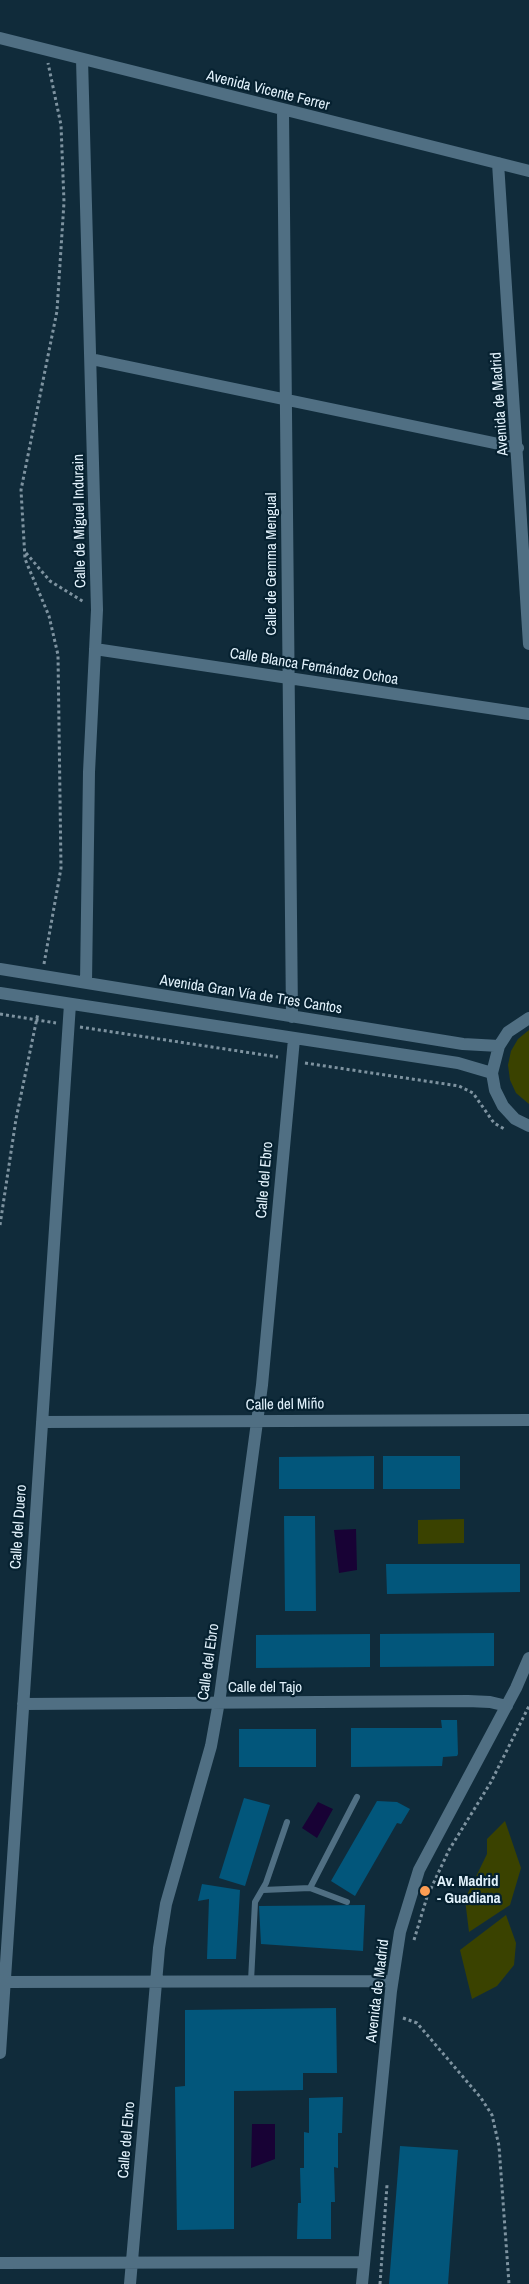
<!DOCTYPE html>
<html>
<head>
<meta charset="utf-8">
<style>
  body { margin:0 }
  canvas { display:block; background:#102b3a }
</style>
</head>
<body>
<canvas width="529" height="2284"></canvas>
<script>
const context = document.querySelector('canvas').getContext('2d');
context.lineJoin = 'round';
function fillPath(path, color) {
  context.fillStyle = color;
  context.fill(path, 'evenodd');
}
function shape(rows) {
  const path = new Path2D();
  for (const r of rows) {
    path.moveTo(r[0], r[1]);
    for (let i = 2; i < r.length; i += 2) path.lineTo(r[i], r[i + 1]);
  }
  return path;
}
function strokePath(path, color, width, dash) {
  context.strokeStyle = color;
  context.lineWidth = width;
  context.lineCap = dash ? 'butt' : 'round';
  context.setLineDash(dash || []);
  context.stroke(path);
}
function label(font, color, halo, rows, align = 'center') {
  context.font = font + ' "Archivo Narrow",sans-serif';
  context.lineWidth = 4.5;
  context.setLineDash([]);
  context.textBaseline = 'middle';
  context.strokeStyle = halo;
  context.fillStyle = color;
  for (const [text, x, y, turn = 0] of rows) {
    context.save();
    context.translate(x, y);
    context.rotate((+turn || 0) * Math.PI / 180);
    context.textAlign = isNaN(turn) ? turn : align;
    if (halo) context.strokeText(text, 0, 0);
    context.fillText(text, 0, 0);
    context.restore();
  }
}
const green = shape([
  [529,1030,529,1104,516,1093,510,1080,508,1065,511,1051,518,1039],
  [464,1519,464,1543,418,1544,418,1520],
  [505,1821,521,1868,510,1905,469,1932,465,1899,487,1854,487,1839],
  [506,1915,516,1943,514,1965,497,1986,472,1999,460,1950]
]);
const water = shape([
  [356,1529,357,1570,339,1573,334,1530],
  [318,1802,333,1809,317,1838,302,1828],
  [252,2124,275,2124,275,2159,251,2168]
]);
const building = shape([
  [374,1456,374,1489,279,1489,279,1457],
  [383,1456,460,1456,460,1489,383,1489],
  [284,1516,315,1516,316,1611,285,1611],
  [386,1564,520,1564,520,1592,387,1594],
  [494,1633,494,1666,380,1667,380,1634],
  [370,1634,370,1667,256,1668,256,1635],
  [441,1720,457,1720,458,1754,457,1756,443,1757,442,1766,351,1767,351,1728,442,1728],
  [239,1729,316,1729,316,1767,239,1767],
  [244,1798,270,1805,245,1886,219,1878],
  [377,1801,397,1802,410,1809,401,1824,397,1823,355,1896,331,1881],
  [202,1884,240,1890,236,1959,207,1959,209,1899,198,1901],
  [365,1905,363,1951,261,1944,259,1906],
  [336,2008,337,2073,303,2073,303,2090,234,2091,234,2229,177,2230,175,2087,185,2086,185,2010],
  [343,2097,342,2133,338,2133,338,2168,334,2167,335,2202,331,2202,331,2239,297,2239,298,2203,301,2203,300,2168,304,2168,304,2132,309,2133,309,2098],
  [400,2146,458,2150,448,2284,389,2284]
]);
const path = shape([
  [26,553,50,581,84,602],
  [44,964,61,868,58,655,49,616,25,559,21,490,57,311,64,202,61,125,48,63],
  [0,1014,56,1023],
  [80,1027,278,1057],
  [305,1063,459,1086,473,1093,494,1123,506,1130],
  [0,1225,16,1119,38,1013],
  [414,1940,427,1897,449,1850,491,1782,529,1706],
  [403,2018,417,2023,481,2098,492,2115,499,2146,509,2284],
  [380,2284,387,2185]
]);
const lane = shape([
  [310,1888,357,1797],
  [263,1890,310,1888,347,1902],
  [251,1981,255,1902,266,1883,287,1822]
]);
const street = shape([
  [0,38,529,171],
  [82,59,97,610,89,772,86,982],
  [283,111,292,1017],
  [498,163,529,644],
  [91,359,518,448],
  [95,649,529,714],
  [0,969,463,1044,499,1046],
  [0,993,458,1063,492,1073],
  [529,1018,508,1032,499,1046,492,1073,495,1090,503,1106,515,1119,529,1126],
  [42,1422,529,1420],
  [23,1704,468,1701,490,1702,507,1706],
  [5,1982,392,1981],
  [0,2053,70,1004],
  [0,2263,364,2262],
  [130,2284,159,1948,166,1904,211,1746,220,1696,262,1385,294,1039],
  [362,2284,391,1991,400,1932,419,1870,516,1688,529,1658]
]);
const markers = [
  [425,1891,6,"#fc9d53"]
];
const streetNames = [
  ["Avenida Vicente Ferrer",268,91,14],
  ["Avenida de Madrid",500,404,-94],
  ["Calle de Miguel Indurain",80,521,-91],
  ["Calle de Gemma Mengual",272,564,-90],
  ["Calle Blanca Fernández Ochoa",314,667,9],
  ["Avenida Gran Vía de Tres Cantos",251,995,9],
  ["Calle del Ebro",265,1180,-85],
  ["Calle del Miño",285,1405,-1],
  ["Calle del Duero",19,1527,-86],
  ["Calle del Ebro",209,1662,-82],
  ["Calle del Tajo",265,1688],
  ["Avenida de Madrid",378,1991,-83],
  ["Calle del Ebro",127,2140,-85]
];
const poiNames = [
  ["Av. Madrid",437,1882],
  ["- Guadiana",437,1899]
];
fillPath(green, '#3a4200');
fillPath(water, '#180235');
fillPath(building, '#02567b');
strokePath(path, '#7e93a0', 3, [3, 3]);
strokePath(lane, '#506f83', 6);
strokePath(street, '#506f83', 12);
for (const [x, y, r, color] of markers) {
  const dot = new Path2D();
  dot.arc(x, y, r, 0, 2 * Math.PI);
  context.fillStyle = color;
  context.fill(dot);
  strokePath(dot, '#062130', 2);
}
label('15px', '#e2f2fc', '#062130', streetNames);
label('bold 15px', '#e2f2fc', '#062130', poiNames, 'left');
</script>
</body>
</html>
